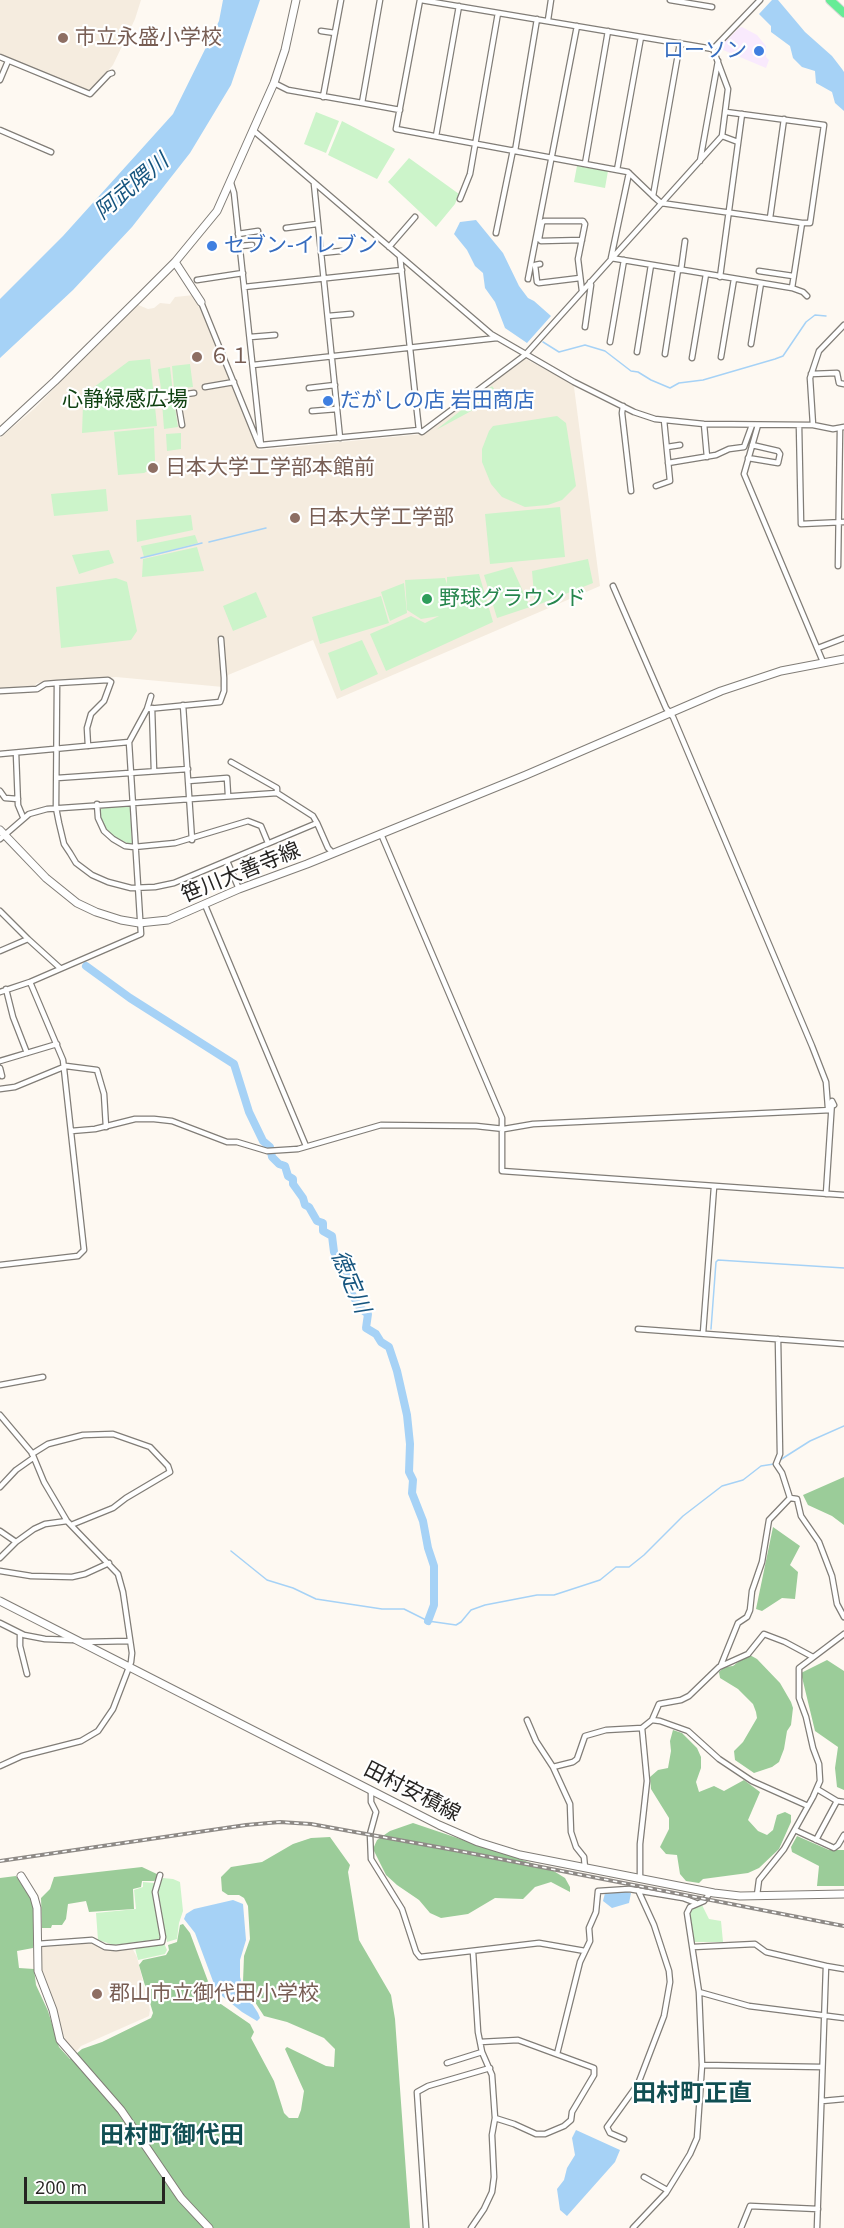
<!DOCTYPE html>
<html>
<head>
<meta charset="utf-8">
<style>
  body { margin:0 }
  #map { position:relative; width:844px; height:2228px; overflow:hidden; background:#fef9f2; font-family:"Open Sans",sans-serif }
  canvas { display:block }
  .scale { position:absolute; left:24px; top:2177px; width:141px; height:27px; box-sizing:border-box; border:3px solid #262422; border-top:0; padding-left:8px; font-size:18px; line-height:21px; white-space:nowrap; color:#262422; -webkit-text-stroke:4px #fff; paint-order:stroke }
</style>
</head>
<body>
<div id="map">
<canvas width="844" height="2228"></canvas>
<div class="scale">200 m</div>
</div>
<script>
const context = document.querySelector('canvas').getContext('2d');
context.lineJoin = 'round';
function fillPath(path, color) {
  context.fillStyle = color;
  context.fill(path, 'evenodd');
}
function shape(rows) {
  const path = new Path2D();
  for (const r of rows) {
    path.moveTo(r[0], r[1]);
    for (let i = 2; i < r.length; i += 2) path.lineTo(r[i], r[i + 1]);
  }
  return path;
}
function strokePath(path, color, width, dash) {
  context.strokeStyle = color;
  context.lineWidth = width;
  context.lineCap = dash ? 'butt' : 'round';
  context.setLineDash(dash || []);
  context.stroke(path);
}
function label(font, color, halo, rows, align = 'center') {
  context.font = font + ' "Open Sans","Noto Sans JP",sans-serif';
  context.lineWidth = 4.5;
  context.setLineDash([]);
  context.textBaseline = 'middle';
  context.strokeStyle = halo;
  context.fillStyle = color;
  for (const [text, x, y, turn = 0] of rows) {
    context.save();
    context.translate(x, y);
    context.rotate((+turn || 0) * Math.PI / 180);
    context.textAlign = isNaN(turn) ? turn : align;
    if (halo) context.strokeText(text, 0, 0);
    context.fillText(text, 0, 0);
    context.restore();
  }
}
const commercial = shape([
  [742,27,757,35,766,46,766,57,769,60,766,68,723,50,721,46,739,28]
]);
const built = shape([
  [0,0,141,0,135,19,113,65,94,88,87,90,0,54],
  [194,295,201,308,259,450,423,434,524,358,571,383,574,387,600,586,337,699,313,640,228,675,223,687,116,677,37,683,35,686,0,688,0,438,35,408,136,304,148,309,154,308,160,303,170,304,175,297],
  [39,1941,47,1947,95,1943,111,1949,132,1948,137,1957,150,2010,149,2016,81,2046,76,2052,66,2042,41,1979]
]);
const green = shape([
  [316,112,339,121,326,153,304,144],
  [342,121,395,149,377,179,328,155],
  [409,158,459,194,455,204,436,227,388,182],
  [577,166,608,171,605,188,574,182],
  [150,359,157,426,82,433,83,405,86,393,129,361],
  [190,364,193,387,174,389,172,366],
  [170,367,173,393,162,395,158,369],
  [492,386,499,396,436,430],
  [174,401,178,427,164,429,162,402],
  [557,416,566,423,576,486,562,500,548,505,525,507,502,497,491,484,482,462,482,449,489,431,493,426],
  [154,428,155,462,151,469,144,473,118,475,114,432],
  [181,433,181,449,167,451,166,434],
  [106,489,108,511,54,516,51,494],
  [560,507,565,557,490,564,485,514],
  [191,515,193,530,137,542,136,520],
  [195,535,198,543,144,557,141,546],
  [197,547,204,571,142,577,143,559],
  [109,550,114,563,79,574,72,555],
  [588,559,593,583,535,606,532,571],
  [512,567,530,607,497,618,484,575],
  [479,574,493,622,386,671,370,634,411,616,425,623,439,616,421,619,407,610,405,580,445,578,447,584,447,577],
  [116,578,127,582,137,631,131,640,61,648,56,587],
  [404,583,407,613,390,621,381,592],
  [256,592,267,617,233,631,223,606],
  [381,596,389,623,320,644,312,617],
  [362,640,378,674,341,691,328,653],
  [130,805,132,845,113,837,102,826,99,816,99,807],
  [163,1878,173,1879,180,1882,183,1911,179,1923,177,1939,167,1942,158,1897,158,1885],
  [143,1882,154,1883,154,1889,162,1939,114,1945,98,1940,96,1913,136,1909,134,1890,143,1887],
  [702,1905,709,1919,721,1921,723,1942,694,1942,690,1913,693,1908],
  [164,1943,167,1950,165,1954,138,1960,135,1948]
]);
const forest = shape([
  [844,1477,844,1525,832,1516,808,1505,803,1495],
  [773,1527,800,1546,790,1565,798,1572,795,1599,782,1598,762,1611,756,1609],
  [748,1654,757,1659,780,1683,791,1702,793,1708,791,1725,787,1731,784,1749,779,1762,772,1767,754,1773,735,1760,734,1751,743,1742,757,1718,756,1712,753,1704,738,1689,720,1678,719,1672,724,1667,733,1666],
  [827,1660,844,1671,844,1790,837,1787,835,1768,838,1747,815,1731,801,1673],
  [673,1730,682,1733,697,1748,701,1757,701,1768,696,1782,699,1792,714,1786,724,1791,744,1780,760,1792,748,1820,758,1831,767,1835,773,1830,777,1815,785,1812,791,1815,791,1822,779,1849,759,1868,748,1873,703,1879,699,1883,686,1881,680,1874,677,1855,666,1854,660,1847,669,1829,669,1818,651,1789,650,1777,658,1770,668,1768,671,1751,670,1741],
  [413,1823,552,1870,565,1878,570,1887,570,1892,551,1882,535,1887,523,1899,495,1898,468,1914,441,1918,430,1913,419,1900,397,1885,386,1875,373,1849,377,1840,390,1831],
  [797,1836,829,1850,844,1850,844,1886,817,1886,819,1866,792,1852,791,1847],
  [330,1837,350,1865,348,1872,359,1940,391,1995,395,2019,410,2228,0,2228,0,1878,16,1876,30,1897,34,1911,33,1948,17,1951,19,1968,34,1969,36,1985,48,2011,59,2047,70,2059,82,2049,102,2042,151,2018,153,2013,139,1965,143,1960,166,1955,169,1950,168,1945,177,1942,180,1925,183,1924,190,1933,215,2000,250,2024,254,2032,251,2038,274,2081,284,2113,289,2118,298,2118,301,2110,304,2091,285,2049,287,2047,326,2066,334,2067,335,2049,324,2038,287,2022,264,2016,253,1999,243,1982,244,1956,250,1939,248,1906,244,1898,239,1895,228,1895,222,1891,221,1877,231,1867,262,1862,293,1844,311,1838],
  [142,1867,159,1875,159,1877,154,1881,142,1881,141,1887,133,1889,134,1909,89,1912,86,1901,68,1904,66,1919,62,1925,52,1925,51,1928,42,1928,41,1898,50,1889,54,1877]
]);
const water = shape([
  [223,0,260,0,231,85,190,153,132,227,73,290,0,358,0,299,63,236,173,114,219,21],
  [772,0,778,0,805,32,832,56,842,69,844,72,844,111,835,103,832,92,816,83,815,71,802,67,793,58,790,46,771,32,771,26,759,14],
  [476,220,503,253,519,286,528,298,534,301,551,316,527,343,505,328,495,302,485,288,483,273,475,266,467,250,454,234,460,222],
  [623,1891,631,1893,629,1903,612,1908,603,1901,605,1893],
  [233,1900,243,1904,246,1940,240,1960,240,1977,244,1991,258,2013,260,2018,257,2021,242,2012,217,1992,195,1933,184,1919,186,1914,194,1909],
  [576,2130,620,2150,615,2162,567,2216,560,2210,557,2189,564,2180,567,2168,575,2155,572,2138]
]);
const stream = shape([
  [543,342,559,352,585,345,605,351,631,371,638,372,651,380,670,388,679,383,703,380,775,359,783,356,806,322,815,315,826,316],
  [209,542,266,528],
  [141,558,202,543],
  [711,1329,716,1262,718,1260,844,1268],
  [780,1460,810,1441,844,1426],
  [231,1551,267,1580,293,1588,316,1599,382,1609,404,1609,428,1621,456,1625,461,1622,471,1610,485,1605,537,1595,554,1595,600,1580,616,1567,629,1567,644,1555,683,1516,722,1486,743,1480,761,1466,774,1464]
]);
const river = shape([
  [86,966,130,998,234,1064,249,1112,263,1141,270,1147,272,1157,279,1164,285,1166,288,1176,293,1179,293,1184,303,1198,305,1205,309,1207,317,1221,323,1223,323,1231,332,1236,334,1252,350,1278,349,1289,360,1308,368,1314,366,1328,376,1334,381,1342,389,1347,397,1371,407,1415,410,1444,409,1472,413,1480,412,1493,423,1521,428,1548,434,1566,434,1605,428,1621]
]);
const street = shape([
  [420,0,396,129,628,172,629,173,653,196,661,203,802,223,792,288,611,258,629,173],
  [421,0,713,49],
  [670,0,712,7],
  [548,20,551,0],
  [321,31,335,33],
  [713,49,760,0],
  [0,57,90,94,109,74,112,73],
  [0,80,8,61],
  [274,83,288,90,362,103,380,0],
  [323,97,341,0],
  [362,103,400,110],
  [726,112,824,125,810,223,802,223],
  [0,130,51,152],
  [254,131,491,334,574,382,634,412,655,419,704,424,813,425,833,429,844,427],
  [436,136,459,6],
  [722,136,738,142],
  [515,151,537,19],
  [700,161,718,61],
  [585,164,608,31],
  [617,170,641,37],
  [231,183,234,193,261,445],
  [314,184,340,438],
  [653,196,680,43],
  [460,199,470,174,498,13],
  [770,218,784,119],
  [286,228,317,224],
  [496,233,513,150],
  [238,234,258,231],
  [240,246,252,245],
  [389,247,415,217],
  [321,253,341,251],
  [400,257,419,430],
  [540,264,535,265,537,282,539,283,580,278],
  [681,270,685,241],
  [759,271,793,276],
  [720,277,742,114],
  [528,279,577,26],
  [197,280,243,273],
  [244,287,402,270],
  [792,288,803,292,807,296],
  [582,291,578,259,585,224,583,221,544,221,542,223,539,239,541,241,582,240],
  [201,302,259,445,260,445],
  [328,316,351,314],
  [585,327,591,285,590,282],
  [250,337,275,335],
  [610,342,624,260],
  [751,344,761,283],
  [637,352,651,265],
  [665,354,678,270],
  [721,357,734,279],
  [692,358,706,274],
  [253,365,497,338],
  [811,374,837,373,839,383,844,384],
  [205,387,234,382],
  [309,388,335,385],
  [177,396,182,425],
  [155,398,194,393],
  [623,406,622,413,631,491],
  [312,411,337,409],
  [704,424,707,457],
  [758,425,744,474,823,662],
  [799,425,801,524,844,522],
  [813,425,810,378,819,351,844,325],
  [261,445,419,430,422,432,525,355,722,136,728,89,713,49],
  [667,447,680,445],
  [748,458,778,463,780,454,778,451,752,445],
  [668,463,716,455,729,449,744,447,752,425],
  [656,486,670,481,664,420],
  [838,566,840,429],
  [613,586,666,708,673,717,812,1046,826,1082,828,1108],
  [818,648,844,638],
  [57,683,108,680,111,682,104,701,91,714,87,728,88,746],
  [0,691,37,689,45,684,57,683,56,808,59,823,64,844,70,853,76,863,92,875,108,882,131,888,155,887,174,883,317,823,328,848,333,853],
  [183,705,192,840],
  [152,708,154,771],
  [147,709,151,696],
  [16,753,18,805,23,817],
  [0,754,129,742,147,709,220,702,224,691,224,678,221,639],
  [231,762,277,788,277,793,313,816,317,823],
  [57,778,188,769],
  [188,781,227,778,228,795],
  [0,791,5,798,18,799],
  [97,804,98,818,104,831,113,839,125,846,134,847,175,843,248,821,261,826,268,843],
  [381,834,502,1118,502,1171,844,1195],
  [0,839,29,814,47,809,277,793],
  [227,861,239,889],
  [205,905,306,1146],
  [0,911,28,939,0,951],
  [28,939,60,968],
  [6,989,13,1017,27,1053],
  [0,992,30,982,141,934,129,742],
  [0,1061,57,1044],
  [0,1068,2,1076],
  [0,1089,15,1087,66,1066,97,1070,104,1094,106,1127],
  [71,1131,95,1129,135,1119,154,1119,172,1121,227,1142,237,1142,267,1151,298,1149,381,1125,476,1126,504,1129,533,1124,831,1110],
  [826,1194,832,1101,834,1105],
  [0,1265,78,1256,84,1250,63,1060,30,982],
  [638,1329,844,1344],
  [703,1333,714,1187],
  [778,1339,780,1454,776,1464,782,1473,790,1498,797,1499,801,1516,819,1542,832,1576,837,1604,844,1617],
  [0,1385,43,1377],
  [0,1415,32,1453,44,1482,67,1521,118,1574,123,1592,132,1653,131,1662,113,1709,98,1731,81,1741,22,1756,0,1766],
  [32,1454,48,1444,83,1435,113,1434,150,1447,168,1466,170,1472,126,1498,113,1508,71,1525],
  [0,1487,16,1470,33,1458],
  [0,1531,16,1542],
  [0,1558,16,1542,34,1529,45,1524,67,1521],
  [0,1571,31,1576,72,1577,85,1574,109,1563],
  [0,1623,24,1635,45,1639,72,1640],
  [20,1634,20,1646,27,1674],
  [83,1642,129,1641],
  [721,1665,738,1623,747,1617,750,1610,752,1591,762,1562,769,1520,790,1498],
  [527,1720,536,1741,553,1767,570,1804,571,1832,576,1847,584,1857,585,1868],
  [652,1720,659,1704,681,1700,689,1696,719,1667,748,1654,764,1634,785,1642,813,1657],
  [553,1767,573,1762,577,1759,585,1736,606,1730,642,1728,652,1720,660,1721,688,1731,719,1759,752,1781,808,1806],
  [817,1789,837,1801,844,1802],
  [371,1790,371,1802,376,1812,370,1834,371,1859,402,1909,416,1952,420,1957,539,1943,585,1951],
  [795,1830,834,1848,838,1845,844,1835],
  [816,1840,837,1801],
  [640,1879,640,1844,647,1781,642,1728],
  [757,1895,759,1880,784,1849,813,1797,820,1781,819,1764,813,1748,806,1717,799,1698,799,1668,844,1634],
  [37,1944,92,1940,105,1947,116,1948,162,1942,163,1937,155,1892,160,1875],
  [693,1947,755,1944,766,1952,826,1966,817,2228],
  [826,1966,844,1969],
  [699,1992,749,2006,844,2018],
  [480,2042,518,2040,594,2068,594,2075,572,2112,571,2120,564,2126,545,2134,536,2134,514,2124,495,2118],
  [557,2054,580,1962,590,1941,589,1928,596,1912,598,1891,629,1889,683,1898,696,1903],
  [447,2063,482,2052],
  [702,2065,822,2067],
  [822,2101,844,2099],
  [624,2139,610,2133,607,2127,638,2084,664,2016,670,1982,669,1971,654,1925,638,1890],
  [644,2177,667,2190],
  [426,2228,417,2092,428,2086,490,2068],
  [471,2228,484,2209,492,2192,494,2177,492,2135,495,2118,492,2075,482,2052,478,2032,473,1952],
  [633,2228,666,2193,690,2154,697,2138,702,2065,699,1992,687,1913,690,1907,704,1901,710,1893],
  [741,2228,750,2206,818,2209]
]);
const secondary = shape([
  [175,262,201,302],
  [0,432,55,381,140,297,175,262,217,211,274,83,285,50,296,0],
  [0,830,46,878,77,903,96,912,121,920,139,923,168,920,239,889,307,864,526,775,721,691,781,671,844,659],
  [0,1601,439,1825,478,1842,520,1855,714,1893,740,1896,844,1894],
  [21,1876,34,1897,37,1908,38,1971,53,2010,60,2040,121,2110,181,2198,209,2228]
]);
const highway = shape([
  [830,0,844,13]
]);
const rail = shape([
  [0,1861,246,1825,280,1822,311,1824,454,1850,844,1926]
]);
const markers = [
  [63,38,6,"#8d6e63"],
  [759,51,6,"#3f7fe0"],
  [212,246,6,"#3f7fe0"],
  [197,357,6,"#8d6e63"],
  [328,401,6,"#3f7fe0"],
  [153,468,6,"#8d6e63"],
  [295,518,6,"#8d6e63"],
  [427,599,6,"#2e9e5b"],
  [97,1994,6,"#8d6e63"]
];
const educationNames = [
  ["市立永盛小学校",75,38],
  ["６１",209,357],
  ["日本大学工学部本館前",165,468],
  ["日本大学工学部",307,518],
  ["郡山市立御代田小学校",109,1994]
];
const shopNames = [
  ["ローソン",747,51,"right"],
  ["セブン-イレブン",224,246],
  ["だがしの店 岩田商店",340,401]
];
const parkNames = [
  ["心静緑感広場",125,400]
];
const leisureNames = [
  ["野球グラウンド",439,599]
];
const streetNames = [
  ["笹川大善寺線",241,873,-22],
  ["田村安積線",412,1792,27]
];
const waterNames = [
  ["阿武隈川",132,187,-40],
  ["徳定川",350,1282,67]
];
const quarterNames = [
  ["田村町正直",692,2094],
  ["田村町御代田",172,2136]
];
fillPath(commercial, '#f9eafd');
fillPath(built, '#f5ecdf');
fillPath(green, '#ccf4ca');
fillPath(forest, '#9bcc99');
fillPath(water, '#a6d2f6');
strokePath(stream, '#a6d2f6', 1.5);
strokePath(river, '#a6d2f6', 8);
strokePath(street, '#817d77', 7);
strokePath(secondary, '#817d77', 9);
strokePath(highway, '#d8d8d7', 10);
strokePath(street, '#fff', 4.5);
strokePath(secondary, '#fff', 7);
strokePath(highway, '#66ec96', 8);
strokePath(rail, '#8e8a86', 4);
strokePath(rail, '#fff', 1.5, [4.5]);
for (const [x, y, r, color] of markers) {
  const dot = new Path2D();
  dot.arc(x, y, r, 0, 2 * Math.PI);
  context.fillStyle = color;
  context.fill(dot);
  strokePath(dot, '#fff', 2);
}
label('21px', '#785e54', '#fff', educationNames, 'left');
label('21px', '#366cbe', '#fff', shopNames, 'left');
label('21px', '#0f4111', '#fff', parkNames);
label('21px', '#27864d', '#fff', leisureNames, 'left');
label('21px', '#262422', '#fff', streetNames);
label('italic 22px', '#16557f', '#fff', waterNames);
label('bold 24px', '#114f53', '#fff', quarterNames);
</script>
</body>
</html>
